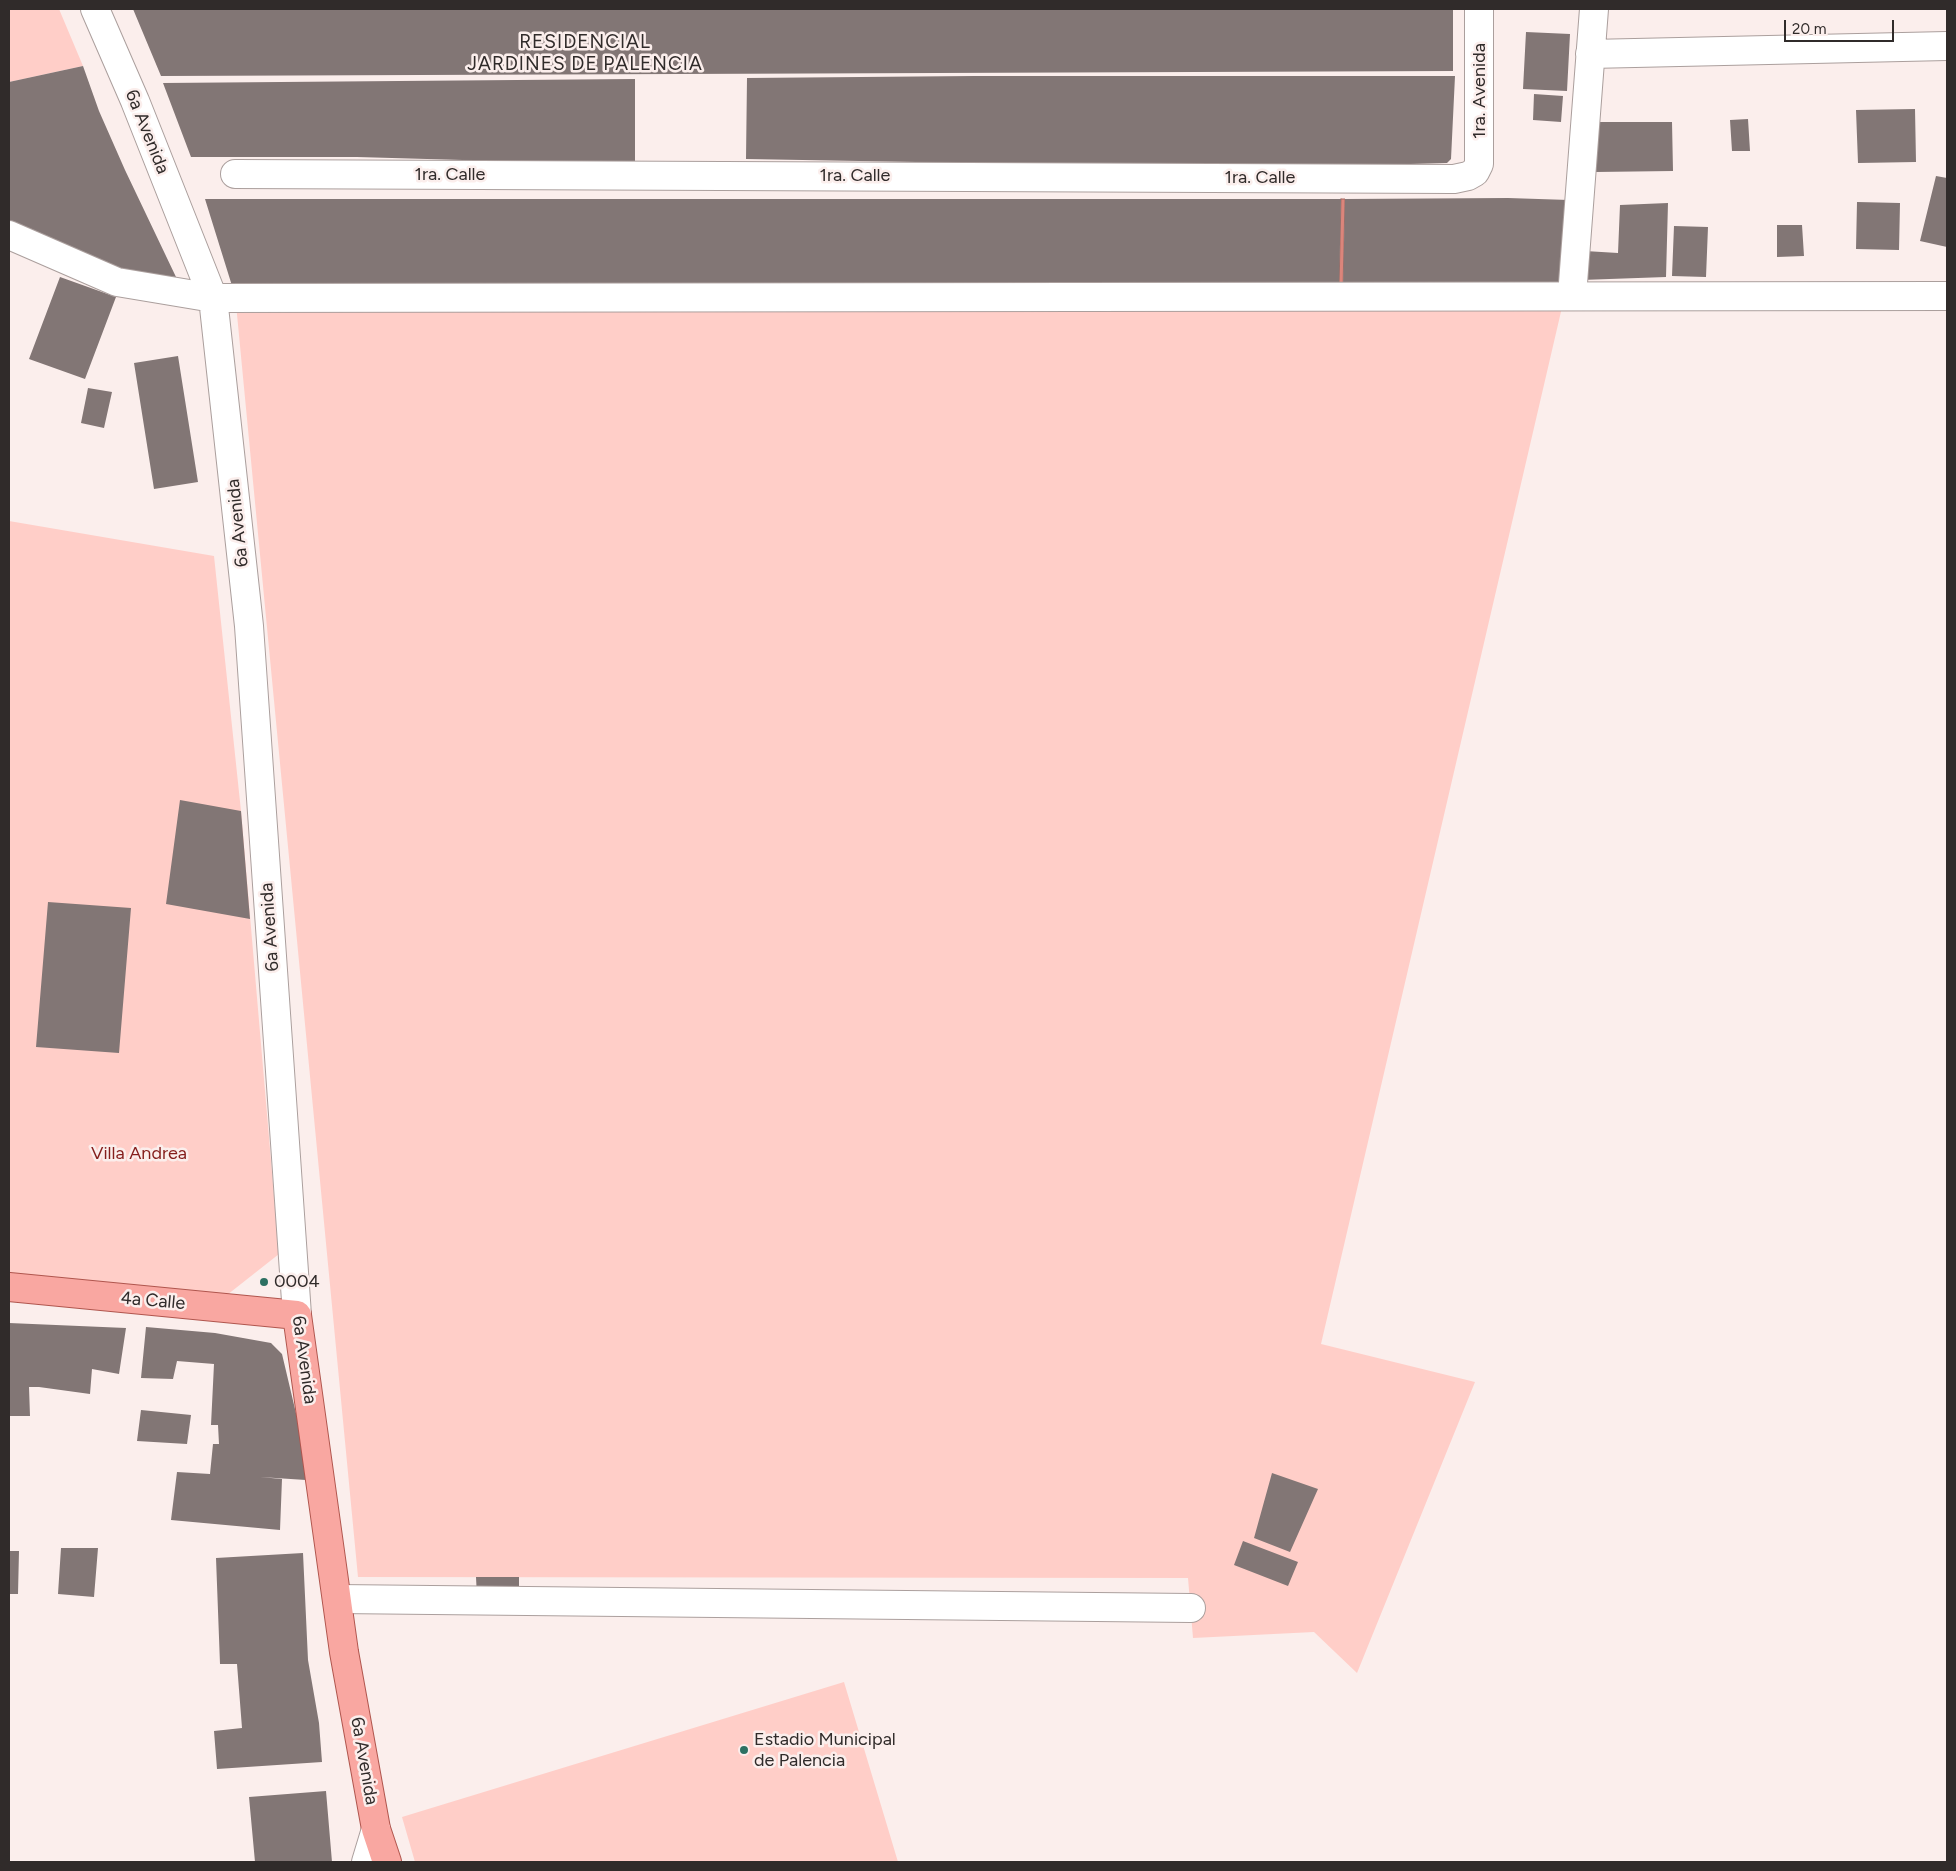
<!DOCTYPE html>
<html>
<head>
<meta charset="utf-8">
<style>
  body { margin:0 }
  #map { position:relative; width:1956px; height:1871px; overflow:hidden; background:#fbeeec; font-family:Figtree,sans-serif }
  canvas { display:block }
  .frame { position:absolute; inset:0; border:10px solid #302b2a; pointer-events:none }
  .scale { position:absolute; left:1784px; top:20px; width:110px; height:22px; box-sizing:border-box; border:2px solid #302b2a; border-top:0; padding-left:6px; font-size:15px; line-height:18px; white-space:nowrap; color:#302b2a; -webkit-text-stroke:4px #fbeeec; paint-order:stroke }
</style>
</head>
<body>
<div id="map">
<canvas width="1956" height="1871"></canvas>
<div class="frame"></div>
<div class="scale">20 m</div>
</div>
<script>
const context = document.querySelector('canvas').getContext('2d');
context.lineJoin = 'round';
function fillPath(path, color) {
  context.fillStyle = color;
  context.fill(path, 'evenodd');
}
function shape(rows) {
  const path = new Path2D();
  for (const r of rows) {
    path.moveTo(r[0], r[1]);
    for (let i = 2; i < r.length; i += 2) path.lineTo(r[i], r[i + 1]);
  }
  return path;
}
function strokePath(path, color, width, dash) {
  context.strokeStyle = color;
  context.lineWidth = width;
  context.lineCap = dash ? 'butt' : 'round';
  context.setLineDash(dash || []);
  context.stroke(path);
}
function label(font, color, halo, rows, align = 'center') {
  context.font = font + ' Figtree,sans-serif';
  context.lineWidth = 5;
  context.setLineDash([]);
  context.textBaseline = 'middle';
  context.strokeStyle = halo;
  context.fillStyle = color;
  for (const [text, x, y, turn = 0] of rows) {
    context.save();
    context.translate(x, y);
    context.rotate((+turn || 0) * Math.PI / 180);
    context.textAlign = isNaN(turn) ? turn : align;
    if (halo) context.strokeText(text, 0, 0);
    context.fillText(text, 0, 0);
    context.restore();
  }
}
const green = shape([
  [9,9,59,9,83,66,9,82],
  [1563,303,1321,1344,1475,1382,1357,1673,1314,1632,1193,1638,1188,1578,358,1577,236,304],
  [9,521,214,556,241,811,279,1254,227,1295,9,1273],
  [844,1682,898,1862,415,1862,402,1817]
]);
const water = shape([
  [1341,199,1345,199,1343,288,1339,288,1341,199]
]);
const building = shape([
  [133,9,1453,9,1453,71,161,76],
  [1526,32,1570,34,1567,91,1523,89],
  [83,66,99,111,125,170,176,277,130,272,9,221,9,82],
  [974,76,1455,76,1451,159,1447,163,1411,164,1242,165,972,163,746,159,747,78],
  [635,79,635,161,497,161,357,157,191,157,163,83],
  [1534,94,1563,96,1561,122,1533,120],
  [1915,109,1916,162,1858,163,1856,110],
  [1748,119,1750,151,1732,151,1730,120],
  [1595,122,1672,122,1673,171,1595,172],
  [1936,176,1947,178,1947,247,1920,241],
  [1508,198,1569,200,1562,290,1343,288,1345,199],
  [205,199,1341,199,1339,288,233,289],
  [1857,202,1900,203,1899,250,1856,249],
  [1668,203,1666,277,1581,280,1585,251,1618,253,1620,205],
  [1777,225,1802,225,1804,256,1777,257],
  [1674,226,1708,227,1706,277,1672,276],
  [60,277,116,297,85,379,29,359],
  [178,356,198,482,154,489,134,363],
  [88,388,112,392,104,428,81,423],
  [180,800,241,811,250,919,166,904],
  [48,902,131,908,119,1053,36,1047],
  [9,1323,126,1328,119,1374,92,1369,90,1394,39,1387,29,1387,30,1416,9,1416],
  [146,1327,215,1333,271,1343,282,1354,299,1426,306,1480,260,1477,282,1479,280,1530,171,1520,177,1472,210,1474,213,1444,219,1444,218,1425,211,1425,214,1364,177,1361,173,1379,141,1378],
  [141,1410,191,1415,187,1444,137,1441],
  [1272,1473,1318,1489,1290,1552,1254,1538],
  [1243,1541,1298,1562,1288,1586,1234,1565],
  [61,1548,98,1548,94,1597,58,1594],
  [9,1551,19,1551,18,1594,9,1594],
  [303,1553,308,1660,319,1723,322,1762,217,1769,214,1731,242,1728,237,1664,220,1664,216,1558],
  [476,1577,519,1577,519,1597,477,1597],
  [326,1791,332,1862,255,1862,249,1797]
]);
const minor = shape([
  [95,9,135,101,213,298,249,626,297,1315],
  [1590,54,1947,46],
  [235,174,1454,179,1468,176,1475,172,1479,164,1479,9],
  [9,235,117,282,213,298,1947,296],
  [1572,296,1594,9],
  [337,1599,1191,1608],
  [366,1862,376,1829]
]);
const primary = shape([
  [9,1287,297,1315,344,1652,376,1829,387,1862]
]);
const markers = [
  [264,1282,5,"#2d7062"],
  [744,1750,5,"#2d7062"]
];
const streetNames = [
  ["1ra. Avenida",1480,91,-90],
  ["6a Avenida",147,132,68],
  ["1ra. Calle",450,175],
  ["1ra. Calle",855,176],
  ["1ra. Calle",1260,178],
  ["6a Avenida",238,523,-96],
  ["6a Avenida",270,927,-94],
  ["4a Calle",153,1301,5],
  ["6a Avenida",304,1360,82],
  ["6a Avenida",364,1761,80]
];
const parkNames = [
  ["Villa Andrea",139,1154]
];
const poiNames = [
  ["0004",274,1282],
  ["Estadio Municipal",754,1740],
  ["de Palencia",754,1761]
];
const neighbourhoodNames = [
  ["RESIDENCIAL",585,42],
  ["JARDINES DE PALENCIA",585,64]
];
fillPath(green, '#ffcec8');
fillPath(water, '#db857b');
strokePath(water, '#a86a63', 1);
fillPath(building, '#827675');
strokePath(minor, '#ab9f9d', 30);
strokePath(primary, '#b0564e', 30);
strokePath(minor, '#fff', 28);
strokePath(primary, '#f9a7a1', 28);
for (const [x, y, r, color] of markers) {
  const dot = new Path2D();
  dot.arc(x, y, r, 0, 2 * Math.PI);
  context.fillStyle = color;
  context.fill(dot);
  strokePath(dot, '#fbeeec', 2);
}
label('18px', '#302b2a', '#fbeeec', streetNames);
label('18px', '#851e1c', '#fbeeec', parkNames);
label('18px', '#302b2a', '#fbeeec', poiNames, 'left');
context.letterSpacing = '1px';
label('19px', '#302b2a', '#fbeeec', neighbourhoodNames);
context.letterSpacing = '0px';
</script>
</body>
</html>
